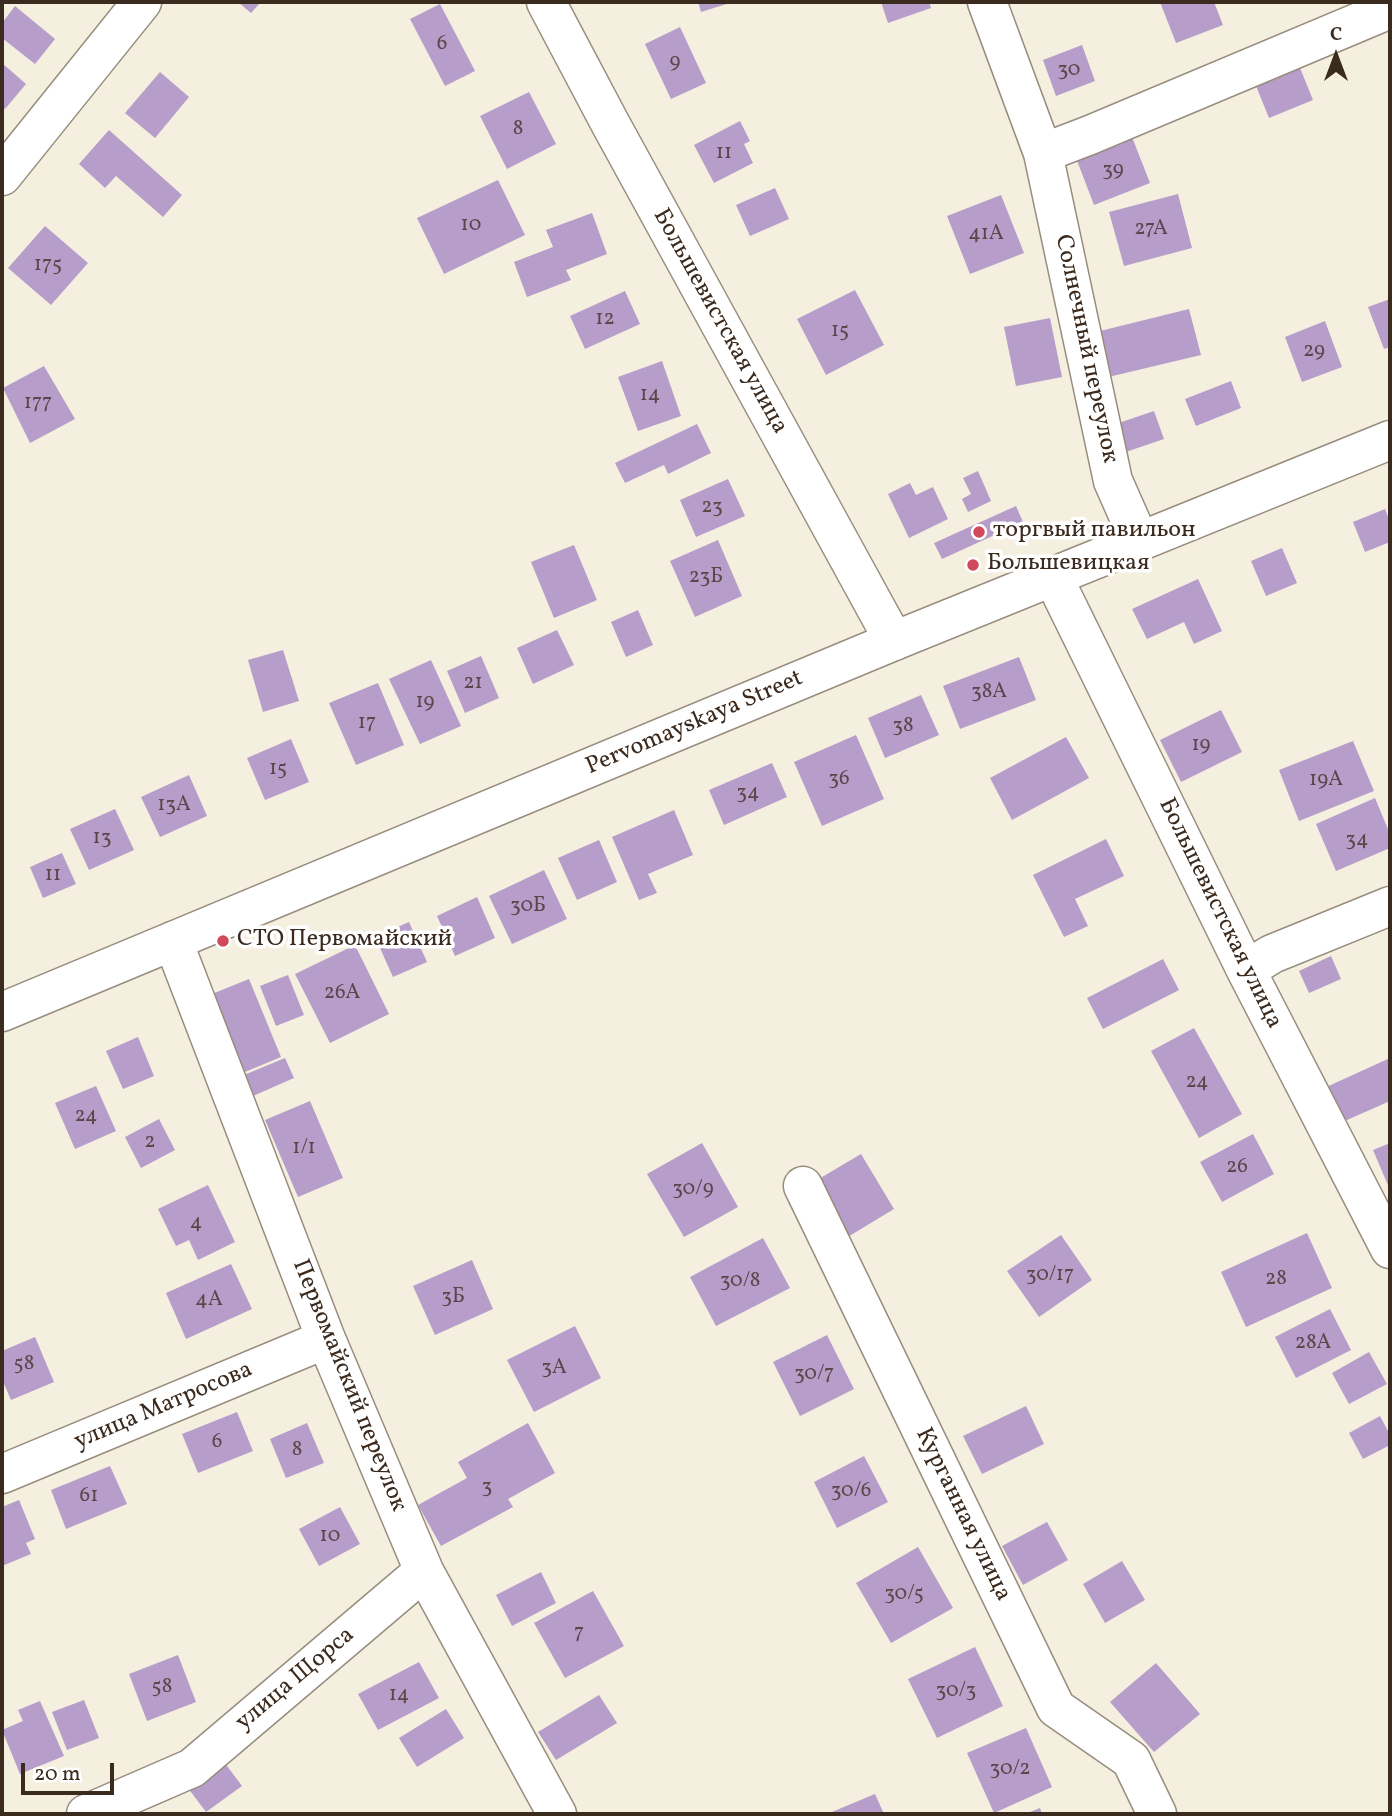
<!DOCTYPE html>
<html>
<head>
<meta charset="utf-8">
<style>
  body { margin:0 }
  #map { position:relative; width:1392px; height:1816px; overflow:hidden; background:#f4efde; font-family:Vollkorn,serif }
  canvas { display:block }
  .frame { position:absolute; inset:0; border:4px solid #3b2a1e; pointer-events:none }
  .north { position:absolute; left:1301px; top:21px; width:70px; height:70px; -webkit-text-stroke:5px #fff; paint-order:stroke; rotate:0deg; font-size:19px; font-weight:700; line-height:28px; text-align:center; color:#3b2a1e }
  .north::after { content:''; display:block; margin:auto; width:24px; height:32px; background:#3b2a1e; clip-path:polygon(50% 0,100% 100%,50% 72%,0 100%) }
  .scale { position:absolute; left:21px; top:1763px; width:93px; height:32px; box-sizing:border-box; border:4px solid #3b2a1e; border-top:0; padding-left:9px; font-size:21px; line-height:24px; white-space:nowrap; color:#3b2a1e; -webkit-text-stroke:5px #fff; paint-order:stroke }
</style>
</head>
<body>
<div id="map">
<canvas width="1392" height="1816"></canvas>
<div class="frame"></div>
<div class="north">С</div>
<div class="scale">20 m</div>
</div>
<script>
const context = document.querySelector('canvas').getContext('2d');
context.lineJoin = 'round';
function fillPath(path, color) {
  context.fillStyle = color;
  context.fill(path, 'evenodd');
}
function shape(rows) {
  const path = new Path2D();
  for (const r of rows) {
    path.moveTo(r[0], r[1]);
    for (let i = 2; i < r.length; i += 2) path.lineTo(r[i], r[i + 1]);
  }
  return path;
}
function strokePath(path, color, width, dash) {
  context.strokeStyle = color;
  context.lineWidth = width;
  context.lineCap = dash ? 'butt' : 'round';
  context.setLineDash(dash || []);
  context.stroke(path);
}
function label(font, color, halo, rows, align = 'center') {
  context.font = font + ' Vollkorn,serif';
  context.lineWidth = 7;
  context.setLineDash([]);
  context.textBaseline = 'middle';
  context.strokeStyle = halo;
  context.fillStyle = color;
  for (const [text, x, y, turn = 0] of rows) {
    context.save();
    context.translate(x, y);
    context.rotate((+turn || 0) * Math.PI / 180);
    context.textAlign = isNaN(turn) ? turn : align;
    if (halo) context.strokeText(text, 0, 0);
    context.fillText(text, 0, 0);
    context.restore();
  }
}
const building = shape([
  [238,2,261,2,251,13],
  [698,2,733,2,701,12],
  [881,2,929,2,931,8,888,23],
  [1160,2,1214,2,1223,25,1176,43],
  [440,4,475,71,445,86,410,19],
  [15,6,55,39,35,64,2,38,2,23],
  [680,27,706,83,671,99,645,44],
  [1082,45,1095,81,1056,96,1043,60],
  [1296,58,1313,100,1269,118,1252,76],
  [2,63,26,84,5,109,2,106],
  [160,72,189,97,155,138,125,113],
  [529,92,556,144,507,169,480,116],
  [740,121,750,141,744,144,753,163,714,183,694,145],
  [109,130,182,195,163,217,116,176,105,188,79,164],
  [1132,137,1150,183,1094,205,1076,158],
  [498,180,525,235,444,274,417,218],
  [775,188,789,219,750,236,736,205],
  [1178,194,1192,248,1124,266,1109,212],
  [1001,195,1024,253,970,274,947,216],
  [592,213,607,254,566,270,571,280,527,297,514,262,553,247,546,230],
  [45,226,88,263,51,305,8,268],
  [855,290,884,345,826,375,797,319],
  [625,291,640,324,585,349,570,316],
  [1390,299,1390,347,1384,349,1368,307],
  [1189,309,1201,355,1100,379,1088,334],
  [1050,318,1062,377,1016,386,1004,327],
  [1325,321,1342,367,1302,382,1285,337],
  [662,361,681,416,638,431,618,377],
  [44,366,75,419,30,443,3,388],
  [1231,381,1241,408,1196,426,1185,399],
  [1154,411,1164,439,1117,455,1107,427],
  [697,424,711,453,668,474,664,465,625,483,615,463],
  [978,471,991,501,968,512,962,499,971,494,963,478],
  [728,479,745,516,696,537,680,500],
  [910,483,916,495,933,487,948,519,909,538,888,494],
  [1016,506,1023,522,942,559,934,543],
  [1385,509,1390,522,1390,542,1365,552,1353,522],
  [718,540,742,596,695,617,670,561],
  [574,545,597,600,554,618,531,562],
  [1282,548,1297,583,1266,596,1251,561],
  [1198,579,1222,631,1194,644,1184,622,1147,639,1132,609],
  [638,610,653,645,626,657,611,622],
  [557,630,574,665,533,684,517,648],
  [283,650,299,701,263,712,248,660],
  [481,656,499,698,465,713,447,671],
  [1019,657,1036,700,960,729,943,686],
  [431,660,461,726,420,744,389,679],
  [378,683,404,745,356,765,329,703],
  [921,695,939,735,885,758,868,718],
  [1221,710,1242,752,1181,782,1160,740],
  [856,735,884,799,822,826,794,762],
  [1066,737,1089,778,1012,820,990,778],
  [291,739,309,782,265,800,247,758],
  [1353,741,1374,791,1299,821,1279,770],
  [772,763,787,797,724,825,709,790],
  [189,775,207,816,160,837,141,797],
  [1375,798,1390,834,1390,848,1336,871,1316,824],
  [115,809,134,850,89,870,70,829],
  [674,810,693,855,648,874,657,893,639,900,612,837],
  [1106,839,1124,876,1075,899,1088,926,1064,937,1033,875],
  [599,840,617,882,577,900,558,858],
  [62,853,76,884,43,898,30,867],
  [544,870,567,919,512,944,489,896],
  [477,897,495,938,455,956,437,916],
  [409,922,427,962,393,977,375,937],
  [355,945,389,1014,330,1043,295,974],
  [1331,956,1341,979,1309,993,1299,971],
  [1163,959,1179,990,1103,1029,1087,998],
  [288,975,304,1015,276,1026,260,986],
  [249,979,281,1057,240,1074,207,996],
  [1194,1028,1242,1114,1199,1138,1151,1051],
  [138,1037,154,1076,123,1089,106,1051],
  [285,1058,294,1078,253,1096,244,1075],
  [1390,1058,1390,1101,1338,1124,1322,1089],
  [96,1086,116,1131,75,1149,55,1103],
  [310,1101,343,1178,298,1197,265,1120],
  [159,1119,175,1150,141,1168,125,1137],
  [1253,1134,1274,1174,1222,1202,1200,1162],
  [702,1143,738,1207,684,1237,647,1174],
  [1390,1143,1390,1190,1373,1150],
  [861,1154,894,1209,846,1238,812,1183],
  [208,1185,235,1242,198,1260,189,1240,176,1246,158,1209],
  [1307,1233,1332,1288,1246,1327,1221,1272],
  [1061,1235,1092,1280,1039,1317,1007,1271],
  [763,1238,790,1288,716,1326,690,1277],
  [472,1260,493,1309,435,1335,413,1286],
  [231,1264,252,1309,186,1339,166,1293],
  [1330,1309,1351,1350,1296,1378,1275,1337],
  [575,1326,601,1378,534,1412,507,1360],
  [827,1335,854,1389,800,1416,773,1362],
  [35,1337,54,1382,11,1400,2,1379,2,1351],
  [1369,1352,1387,1384,1349,1404,1332,1373],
  [1026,1406,1044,1444,982,1474,963,1436],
  [237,1412,253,1451,198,1473,182,1434],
  [1380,1416,1390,1435,1390,1445,1363,1459,1349,1433],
  [307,1423,324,1463,286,1478,270,1439],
  [528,1423,555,1473,508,1499,513,1507,441,1546,418,1505,467,1478,458,1462],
  [864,1456,888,1502,837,1528,814,1482],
  [110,1466,127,1504,66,1529,51,1490],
  [19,1500,35,1539,26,1543,31,1554,2,1566,2,1507],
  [340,1507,360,1544,319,1566,299,1529],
  [1047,1522,1068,1560,1023,1585,1002,1546],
  [918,1547,953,1608,891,1643,856,1583],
  [1122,1561,1145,1600,1105,1623,1083,1584],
  [541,1572,556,1603,512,1626,496,1595],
  [593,1591,624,1646,565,1678,534,1623],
  [975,1647,1003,1706,937,1738,908,1679],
  [178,1655,196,1702,147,1721,129,1674],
  [419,1662,439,1698,378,1730,358,1694],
  [1156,1663,1200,1714,1154,1752,1110,1702],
  [599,1695,617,1723,556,1760,538,1732],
  [84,1700,99,1738,67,1750,52,1712],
  [40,1701,64,1756,20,1774,2,1730,23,1721,18,1710],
  [446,1709,464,1738,417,1767,399,1738],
  [1026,1728,1052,1787,994,1813,967,1753],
  [218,1754,242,1786,206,1812,182,1780],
  [875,1794,884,1814,827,1814],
  [1040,1808,1042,1814,1025,1814]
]);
const street = shape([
  [546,2,610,123,894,641],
  [987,2,1043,153,1113,481,1140,542],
  [1043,153,1090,135,1390,9],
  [1053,577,1246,970,1390,1249],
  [173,941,326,1339,424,1571,557,1814],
  [1246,970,1272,954,1390,906],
  [803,1186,1056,1708,1131,1760,1157,1814],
  [2,1474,326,1339],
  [86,1814,192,1768,424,1571]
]);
const secondary = shape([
  [2,176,142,2],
  [2,1012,894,641,1390,440]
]);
const markers = [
  [979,532,7,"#d1495b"],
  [973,565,7,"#d1495b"],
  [223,941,7,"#d1495b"]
];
const numberNames = [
  ["6",442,45],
  ["9",675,63],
  ["30",1069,71],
  ["8",518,130],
  ["11",724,154],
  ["39",1113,171],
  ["10",471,226],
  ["27А",1151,230],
  ["41А",986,235],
  ["175",48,266],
  ["12",605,320],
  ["15",840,332],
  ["29",1314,352],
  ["14",650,396],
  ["177",38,404],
  ["23",712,508],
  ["23Б",706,578],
  ["21",473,684],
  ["38А",989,693],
  ["19",425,703],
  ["17",367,724],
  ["38",903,727],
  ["19",1201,746],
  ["15",278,770],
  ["36",839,780],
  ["19А",1326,781],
  ["34",748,794],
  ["13А",174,806],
  ["13",102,839],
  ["34",1357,841],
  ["11",53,876],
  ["30Б",528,907],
  ["26А",342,994],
  ["24",1197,1083],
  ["24",86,1117],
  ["2",150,1143],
  ["1/1",304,1149],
  ["26",1237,1168],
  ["30/9",693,1190],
  ["4",196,1224],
  ["30/17",1050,1276],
  ["28",1276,1280],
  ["30/8",740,1282],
  ["3Б",453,1298],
  ["4А",209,1301],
  ["28А",1313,1344],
  ["58",24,1365],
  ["3А",554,1369],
  ["30/7",814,1375],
  ["6",217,1443],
  ["8",297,1451],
  ["3",487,1488],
  ["30/6",851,1492],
  ["61",89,1497],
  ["10",330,1537],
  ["30/5",904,1595],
  ["7",579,1634],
  ["58",162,1688],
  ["30/3",956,1692],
  ["14",399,1696],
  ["30/2",1010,1770]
];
const streetNames = [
  ["Большевистская улица",719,322,61],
  ["Солнечный переулок",1085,349,78],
  ["Pervomayskaya Street",695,724,-23],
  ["Большевистская улица",1219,914,64],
  ["Первомайский переулок",348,1386,68],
  ["улица Матросова",164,1407,-23],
  ["Курганная улица",962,1515,64],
  ["улица Щорса",296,1680,-40]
];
const poiNames = [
  ["торгвый павильон",993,532],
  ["Большевицкая",987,565],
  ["СТО Первомайский",237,941]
];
fillPath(building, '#b79dca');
strokePath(street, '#988c7e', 41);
strokePath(secondary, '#988c7e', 41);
strokePath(street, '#fff', 38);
strokePath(secondary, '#fff', 38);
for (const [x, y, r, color] of markers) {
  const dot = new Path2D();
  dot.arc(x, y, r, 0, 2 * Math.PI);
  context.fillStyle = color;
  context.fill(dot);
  strokePath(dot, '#fff', 2.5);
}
label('21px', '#5a4749', null, numberNames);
label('24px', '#3b2a1e', '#fff', streetNames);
label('24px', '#3b2a1e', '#fff', poiNames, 'left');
</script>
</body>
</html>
